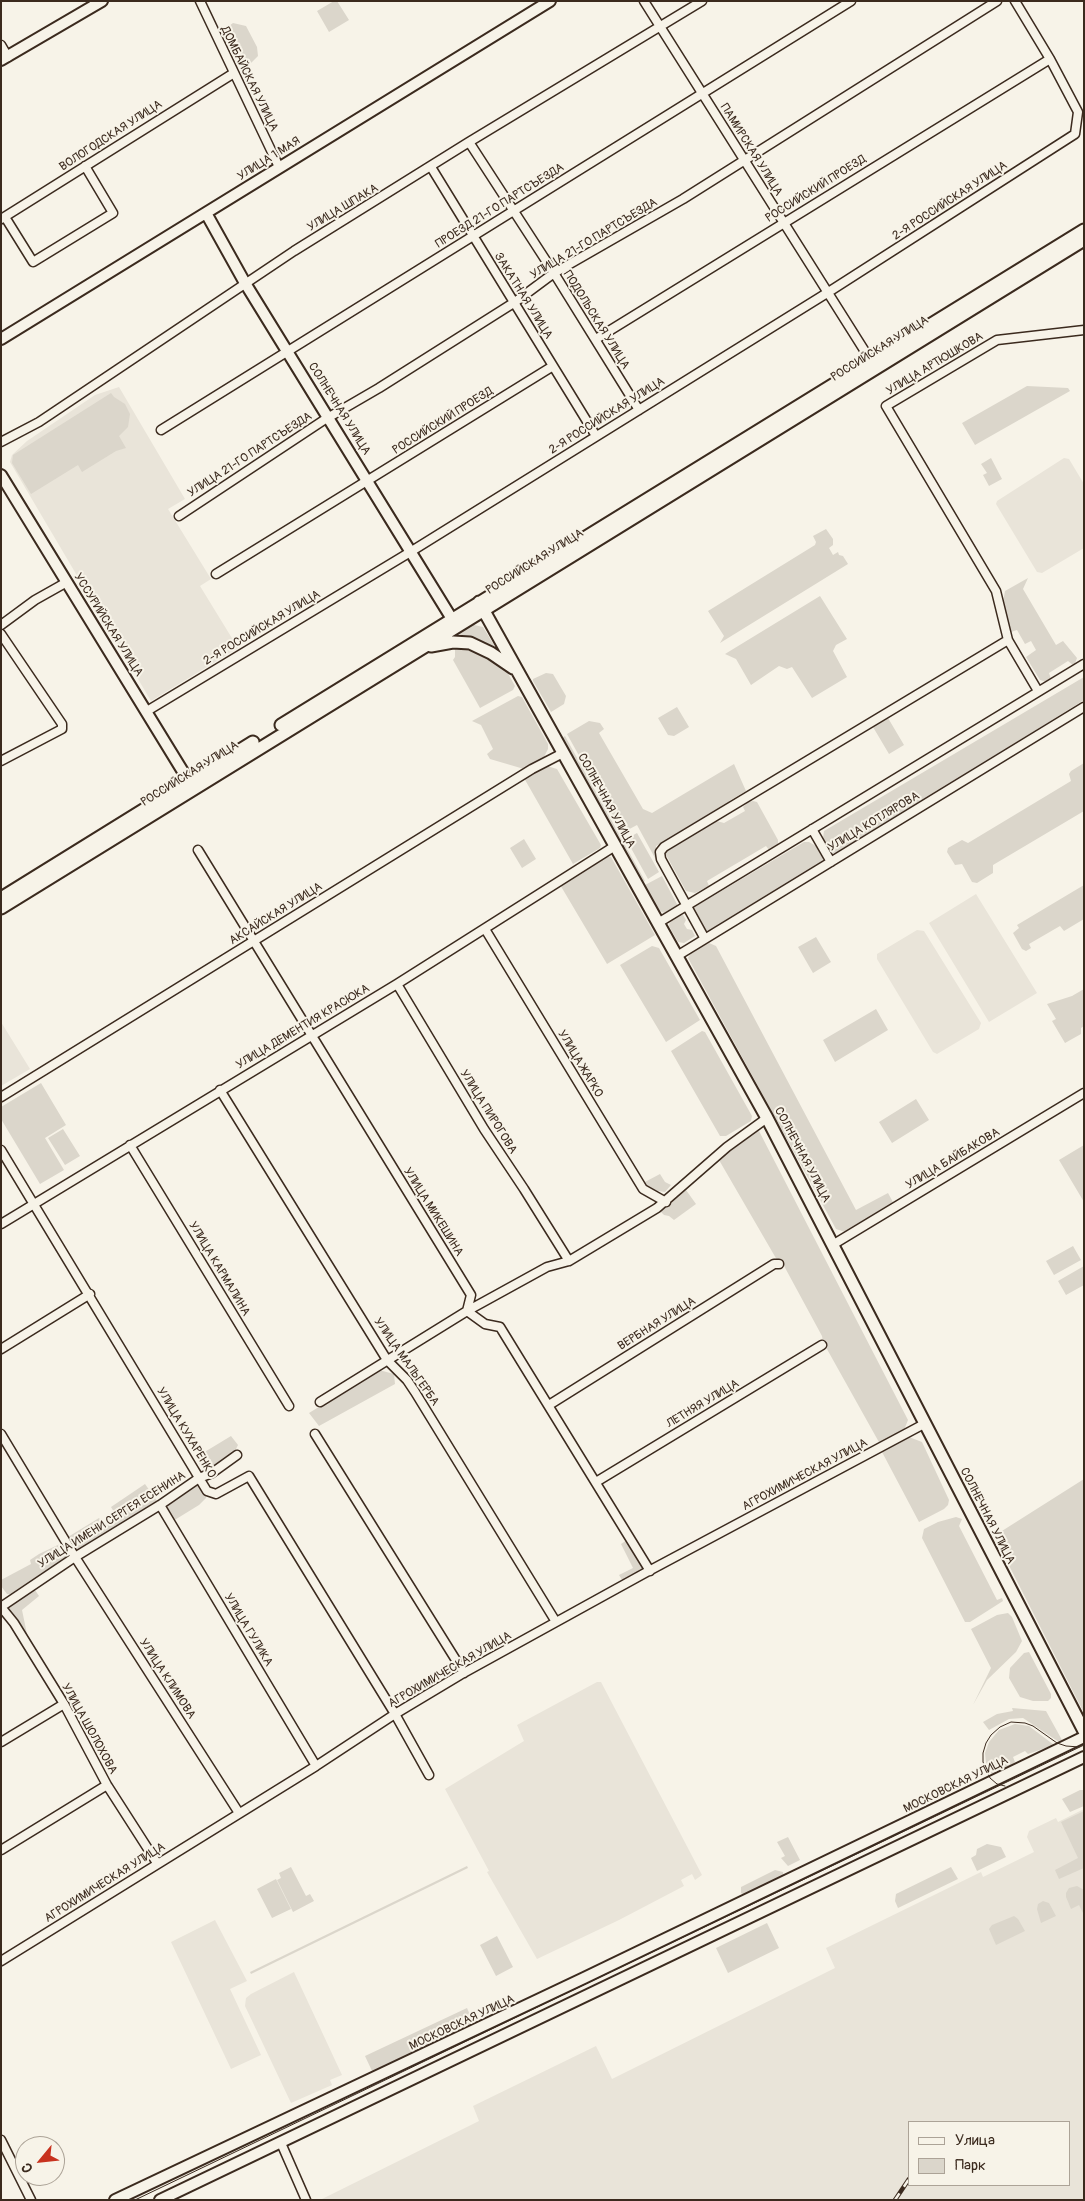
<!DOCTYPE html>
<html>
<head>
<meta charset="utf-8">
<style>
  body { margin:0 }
  #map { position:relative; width:1085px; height:2201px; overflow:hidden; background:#f7f3e8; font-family:Pangolin,sans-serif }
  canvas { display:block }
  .frame { position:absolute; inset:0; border:2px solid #3b2a1e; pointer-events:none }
  .legend { position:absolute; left:908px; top:2121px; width:162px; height:65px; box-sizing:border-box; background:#f7f3e8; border:1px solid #aca397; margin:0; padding:6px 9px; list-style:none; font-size:15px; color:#3b2a1e }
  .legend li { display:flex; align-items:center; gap:10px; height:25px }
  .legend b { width:25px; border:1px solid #aca397 }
  .north { position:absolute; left:15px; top:2136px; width:50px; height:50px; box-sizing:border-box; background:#f7f3e8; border:1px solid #aca397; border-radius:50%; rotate:242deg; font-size:14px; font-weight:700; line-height:20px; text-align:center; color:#3b2a1e }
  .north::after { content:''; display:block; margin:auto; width:18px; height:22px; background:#c8321e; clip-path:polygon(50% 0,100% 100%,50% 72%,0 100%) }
</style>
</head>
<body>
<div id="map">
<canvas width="1085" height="2201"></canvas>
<div class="frame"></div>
<ul class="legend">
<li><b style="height:6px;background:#f7f3e8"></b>Улица</li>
<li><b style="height:14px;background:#dbd6cb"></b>Парк</li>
</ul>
<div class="north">С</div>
</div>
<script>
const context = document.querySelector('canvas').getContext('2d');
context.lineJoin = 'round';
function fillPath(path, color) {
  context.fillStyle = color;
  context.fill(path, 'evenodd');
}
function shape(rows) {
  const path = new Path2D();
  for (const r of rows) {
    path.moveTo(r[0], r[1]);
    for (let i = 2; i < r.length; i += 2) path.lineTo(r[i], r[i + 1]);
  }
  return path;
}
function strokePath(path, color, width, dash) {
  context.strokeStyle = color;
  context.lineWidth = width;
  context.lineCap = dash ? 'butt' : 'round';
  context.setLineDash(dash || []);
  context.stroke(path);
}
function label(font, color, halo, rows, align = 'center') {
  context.font = font + ' Pangolin,sans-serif';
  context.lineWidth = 4;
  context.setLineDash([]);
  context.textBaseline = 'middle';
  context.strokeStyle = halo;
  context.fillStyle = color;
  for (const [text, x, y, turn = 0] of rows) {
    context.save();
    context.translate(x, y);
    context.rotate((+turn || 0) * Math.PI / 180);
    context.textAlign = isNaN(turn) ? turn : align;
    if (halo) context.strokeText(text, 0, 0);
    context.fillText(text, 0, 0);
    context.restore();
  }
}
const built = shape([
  [119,387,185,499,168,509,211,579,200,586,238,648,151,701,10,462,12,455,27,441,95,395],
  [1064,458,1069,459,1084,484,1084,548,1042,573,1037,572,996,504,997,501],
  [976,894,1037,993,989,1022,929,923],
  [917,930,924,931,981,1023,979,1029,937,1054,933,1052,877,959,877,954],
  [1,1022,30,1069,1,1086],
  [597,1682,601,1682,702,1875,695,1880,692,1874,681,1880,684,1886,619,1920,537,1959,487,1872,489,1871,445,1789,524,1741,517,1725],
  [1084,1809,1083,2200,320,2200,479,2121,473,2106,596,2046,612,2079,835,1968,826,1948,981,1872,983,1877,1034,1852,1027,1837,1029,1831,1056,1818,1058,1822],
  [909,2122,1069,2122,1069,2185,909,2185],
  [215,1920,247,1981,230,1989,261,2055,231,2069,171,1942],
  [294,1972,342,2075,330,2080,332,2085,291,2103,245,2006,246,1998,251,1994]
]);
const green = shape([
  [334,1,337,1,349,20,329,32,317,11],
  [233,23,246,26,257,47,258,56,251,63,248,64,225,29],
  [1027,386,1068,388,1070,391,975,445,962,423],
  [111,393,114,397,125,404,130,414,128,427,119,436,126,448,116,451,82,472,78,465,31,494,12,463,13,455],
  [991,458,1002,479,989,486,983,475,987,473,981,464],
  [826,529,833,539,833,545,829,548,833,555,838,552,839,555,843,556,848,564,720,643,724,636,708,611,815,545,816,542,813,536],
  [1028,578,1023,589,1056,645,1063,641,1077,658,1074,666,1068,661,1049,673,1051,679,1046,682,1040,680,1026,657,1036,650,1031,641,1025,644,1017,630,1011,632,1003,602,1005,591],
  [820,596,847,639,836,645,833,651,847,677,812,698,792,667,787,669,779,666,751,685,736,659,725,654],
  [470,624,483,627,494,645,494,648,449,640,449,635],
  [455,647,472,649,505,668,515,686,513,690,480,708,453,660,455,657],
  [546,673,553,674,566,696,564,704,551,712,533,681,533,679],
  [1084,677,1084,700,837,854,833,853,823,838,824,831],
  [518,696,522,697,548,744,548,749,544,757,524,769,490,759,487,754,493,749,481,725,472,721],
  [677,707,689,727,674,736,668,735,658,718],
  [888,718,904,745,889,754,873,727],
  [589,721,600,723,604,729,599,733,643,809,652,813,734,764,746,791,729,801,731,804,656,846,656,853,665,869,662,871,637,825,622,833,567,734],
  [565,736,645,881,643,882,562,738],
  [1084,763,1084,811,993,865,993,873,977,883,972,882,962,864,955,865,947,852,948,848,962,840,968,843,1071,781,1069,774,1071,771],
  [547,766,557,769,601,845,600,848,573,864,524,778],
  [753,801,757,802,778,840,778,845,769,850,766,846,707,881,709,886,695,893,686,891,665,853,666,847,713,820,724,823,745,811,743,807,748,802],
  [637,833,659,872,648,879,626,839],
  [524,839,536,859,522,868,510,848],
  [804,842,809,842,816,846,823,859,822,863,707,932,703,931,692,910,693,908],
  [606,856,611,857,655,935,607,964,559,883],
  [662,876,678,906,664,913,658,910,645,885],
  [1084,885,1084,919,1064,931,1060,926,1029,944,1031,948,1026,951,1022,949,1013,933,1019,928,1017,925],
  [680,914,683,915,686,920,684,924,687,929,692,930,695,936,684,943,678,942,669,926,670,920],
  [816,937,831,962,813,973,798,947],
  [709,943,716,946,856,1210,888,1193,894,1204,848,1233,836,1229,688,958,691,952],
  [652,946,659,948,700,1020,666,1042,620,965],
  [1084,989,1084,1026,1081,1028,1081,1034,1065,1043,1052,1021,1056,1019,1047,1004,1072,996],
  [876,1009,888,1030,835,1062,823,1040],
  [702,1031,705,1032,752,1116,751,1121,726,1136,720,1136,671,1051],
  [41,1083,66,1125,45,1138,64,1170,40,1184,1,1119,1,1107],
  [916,1099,929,1120,892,1143,879,1122],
  [63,1129,80,1156,65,1165,48,1138],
  [759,1131,908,1420,904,1430,880,1444,823,1342,822,1336,783,1264,777,1260,719,1160,755,1132],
  [1084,1145,1084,1202,1059,1160],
  [660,1174,665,1182,671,1185,665,1192,651,1190,643,1183],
  [686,1190,696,1204,674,1220,669,1216,664,1215,660,1211,662,1206],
  [1073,1246,1081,1260,1054,1275,1046,1261],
  [1084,1266,1084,1285,1066,1295,1058,1281],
  [379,1370,394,1374,395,1384,319,1426,309,1413],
  [231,1436,238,1445,234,1453,209,1470,199,1464,198,1456],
  [909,1437,922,1442,949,1500,948,1505,944,1509,919,1522,882,1452],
  [1084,1479,1084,1713,994,1536],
  [145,1484,157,1501,80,1549,76,1549,68,1537,99,1518,103,1523,116,1515,111,1507],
  [200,1485,205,1489,206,1498,199,1505,173,1521,166,1510,169,1504,193,1486],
  [956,1517,962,1519,959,1526,997,1600,1002,1598,1003,1601,970,1622,965,1622,922,1538,924,1529,938,1522],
  [627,1540,642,1566,642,1569,622,1580,619,1575,633,1568,621,1544],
  [60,1544,70,1549,73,1557,14,1595,7,1594,1,1586,1,1580,31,1564,30,1560,39,1554],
  [33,1587,39,1596,22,1610,27,1634,23,1640,6,1610,16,1599],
  [1008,1613,1012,1617,1022,1641,1016,1652,987,1680,973,1705,991,1668,971,1629,997,1615],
  [1029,1652,1051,1694,1051,1698,1048,1701,1033,1701,1020,1697,1009,1678,1010,1668,1024,1653],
  [1012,1708,1046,1711,1062,1740,1059,1742,1023,1718,1009,1719,989,1730,983,1722,997,1714,1013,1711],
  [1015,1724,1029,1726,1054,1745,1028,1754,1025,1751,1013,1757,1015,1762,1003,1772,993,1777,986,1763,985,1753,989,1742,999,1730],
  [1080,1790,1084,1790,1084,1806,1070,1812,1062,1799],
  [1084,1811,1084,1868,1059,1879,1055,1870,1078,1858,1061,1822],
  [788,1837,800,1860,788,1866,781,1858,785,1856,777,1842],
  [987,1844,1001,1847,1006,1857,977,1871,971,1858,976,1855,977,1849],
  [467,1866,468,1868,251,1974,250,1972],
  [291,1867,306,1896,310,1894,314,1901,293,1912,277,1880,281,1878,279,1873],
  [951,1867,958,1879,898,1908,895,1901,896,1894],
  [775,1870,783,1872,784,1878,746,1896,741,1893,741,1887],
  [276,1879,291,1909,272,1918,257,1889],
  [1077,1886,1084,1890,1084,1915,1079,1905,1071,1909,1066,1897,1066,1893,1069,1888],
  [1043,1901,1049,1903,1056,1916,1041,1923,1037,1909,1038,1904],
  [1014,1916,1018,1919,1025,1931,996,1945,989,1929,992,1925],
  [767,1923,779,1948,728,1973,716,1948],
  [497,1936,513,1967,496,1976,480,1945],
  [467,2008,474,2024,372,2071,365,2056]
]);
const minor = shape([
  [200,1,279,167],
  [644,1,871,361],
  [1,45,8,57],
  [469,142,554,273,639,410],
  [431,167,596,436],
  [5,217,33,262,113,213,85,166],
  [1,219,234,73],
  [596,339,1050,59],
  [161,430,851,1],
  [1,442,39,422,294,251,469,142,702,1],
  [179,516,324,420,379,388,515,302,554,273,683,199,997,1],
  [216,574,553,366],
  [1,625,35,600,67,582],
  [1,634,62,724,62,729,1,761],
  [1038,691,1008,640,996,591,886,406,997,340,1084,330],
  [147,711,407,554,827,293,1075,134,1078,112,1050,59,1015,1],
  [812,829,831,862],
  [198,850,471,1295,467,1311],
  [658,923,1084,664],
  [485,929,643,1189,666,1202],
  [705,939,661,859,660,852,664,847,1008,640],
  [677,956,1084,707],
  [397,984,484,1129,524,1189,569,1261],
  [220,1090,387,1360,407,1380,415,1392,556,1622],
  [1,1097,532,769,563,753],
  [130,1145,289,1406],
  [1,1150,207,1491,216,1494,249,1476,395,1714,429,1775],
  [1,1224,397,984,615,846],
  [834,1244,1084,1093],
  [467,1311,485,1324,500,1327,650,1571],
  [1,1349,90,1294],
  [320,1402,467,1311,547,1267,569,1261,657,1208,727,1147,767,1118],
  [549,1405,774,1264,779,1264],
  [1,1434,75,1557,239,1813],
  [315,1434,464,1673],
  [596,1482,822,1345],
  [160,1505,316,1766],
  [1,1607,14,1623,64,1704,107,1785,157,1863],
  [1,1607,75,1557,160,1505,199,1478,212,1473,237,1455],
  [1,1742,64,1704],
  [1,1850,107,1785],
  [1,1961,316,1766,395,1714,460,1675,645,1573,924,1424],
  [1,2140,31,2200],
  [281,2143,306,2200]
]);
const tertiary = shape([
  [1,60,102,1],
  [206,213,245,283,452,619],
  [1,339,550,1],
  [1,475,193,788],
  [115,2200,584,1978,1084,1737],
  [160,2200,1084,1757]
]);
const secondary = shape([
  [479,602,767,1118,1084,1731],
  [431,646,453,642,470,643,491,653,513,668],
  [281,725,1084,230],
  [1,898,253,742],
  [1,908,1084,240]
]);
const tram = shape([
  [1005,1786,997,1784,990,1778,983,1762,983,1753,986,1743,991,1735,1000,1727,1011,1722,1025,1723,1033,1726,1057,1743,1066,1746,1079,1747],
  [135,2200,1084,1745]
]);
const rail = shape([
  [895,2200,909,2179]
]);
const streetNames = [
  ["ДОМБАЙСКАЯ УЛИЦА",249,79,64],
  ["ВОЛОГОДСКАЯ УЛИЦА",111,136,-33],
  ["ПАМИРСКАЯ УЛИЦА",751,150,58],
  ["УЛИЦА 1 МАЯ",269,159,-32],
  ["РОССИЙСКИЙ ПРОЕЗД",816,189,-32],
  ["2-Я РОССИЙСКАЯ УЛИЦА",950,201,-33],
  ["ПРОЕЗД 21-ГО ПАРТСЪЕЗДА",500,206,-32],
  ["УЛИЦА ШПАКА",343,208,-31],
  ["УЛИЦА 21-ГО ПАРТСЪЕЗДА",594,239,-31],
  ["ЗАКАТНАЯ УЛИЦА",523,296,58],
  ["ПОДОЛЬСКАЯ УЛИЦА",596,320,58],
  ["РОССИЙСКАЯ УЛИЦА",880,349,-32],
  ["УЛИЦА АРТЮШКОВА",935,364,-31],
  ["СОЛНЕЧНАЯ УЛИЦА",339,409,58],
  ["2-Я РОССИЙСКАЯ УЛИЦА",607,416,-32],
  ["РОССИЙСКИЙ ПРОЕЗД",443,421,-32],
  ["УЛИЦА 21-ГО ПАРТСЪЕЗДА",250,455,-33],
  ["РОССИЙСКАЯ УЛИЦА",535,562,-32],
  ["УССУРИЙСКАЯ УЛИЦА",108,625,58],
  ["2-Я РОССИЙСКАЯ УЛИЦА",262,628,-31],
  ["РОССИЙСКАЯ УЛИЦА",190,774,-32],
  ["СОЛНЕЧНАЯ УЛИЦА",606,801,61],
  ["УЛИЦА КОТЛЯРОВА",874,822,-31],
  ["АКСАЙСКАЯ УЛИЦА",276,914,-32],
  ["УЛИЦА ДЕМЕНТИЯ КРАСЮКА",303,1027,-31],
  ["УЛИЦА ЖАРКО",580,1064,59],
  ["УЛИЦА ПИРОГОВА",488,1112,58],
  ["СОЛНЕЧНАЯ УЛИЦА",802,1155,62],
  ["УЛИЦА БАЙБАКОВА",953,1159,-31],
  ["УЛИЦА МИКЕШИНА",433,1212,58],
  ["УЛИЦА КАРМАЛИНА",219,1269,59],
  ["ВЕРБНАЯ УЛИЦА",657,1324,-32],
  ["УЛИЦА МАЛЬГЕРБА",406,1362,55],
  ["ЛЕТНЯЯ УЛИЦА",703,1404,-31],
  ["УЛИЦА КУХАРЕНКО",186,1433,59],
  ["АГРОХИМИЧЕСКАЯ УЛИЦА",805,1475,-28],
  ["СОЛНЕЧНАЯ УЛИЦА",987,1516,63],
  ["УЛИЦА ИМЕНИ СЕРГЕЯ ЕСЕНИНА",112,1520,-32],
  ["УЛИЦА ГУЛИКА",248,1630,59],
  ["АГРОХИМИЧЕСКАЯ УЛИЦА",450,1670,-30],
  ["УЛИЦА КЛИМОВА",167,1679,57],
  ["УЛИЦА ШОЛОХОВА",89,1729,61],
  ["МОСКОВСКАЯ УЛИЦА",956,1785,-26],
  ["АГРОХИМИЧЕСКАЯ УЛИЦА",105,1883,-32],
  ["МОСКОВСКАЯ УЛИЦА",462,2023,-25]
];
fillPath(built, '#e9e4d9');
fillPath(green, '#dbd6cb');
strokePath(minor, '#3b2a1e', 11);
strokePath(tertiary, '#3b2a1e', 14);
strokePath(secondary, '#3b2a1e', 15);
strokePath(minor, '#f7f3e8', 8);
strokePath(tertiary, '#f7f3e8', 10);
strokePath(secondary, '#f7f3e8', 11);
strokePath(tram, '#3b2a1e', 1);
strokePath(rail, '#3b2a1e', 4.5);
strokePath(rail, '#f7f3e8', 2.5, [8]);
label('12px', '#3b2a1e', '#f7f3e8', streetNames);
</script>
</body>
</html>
